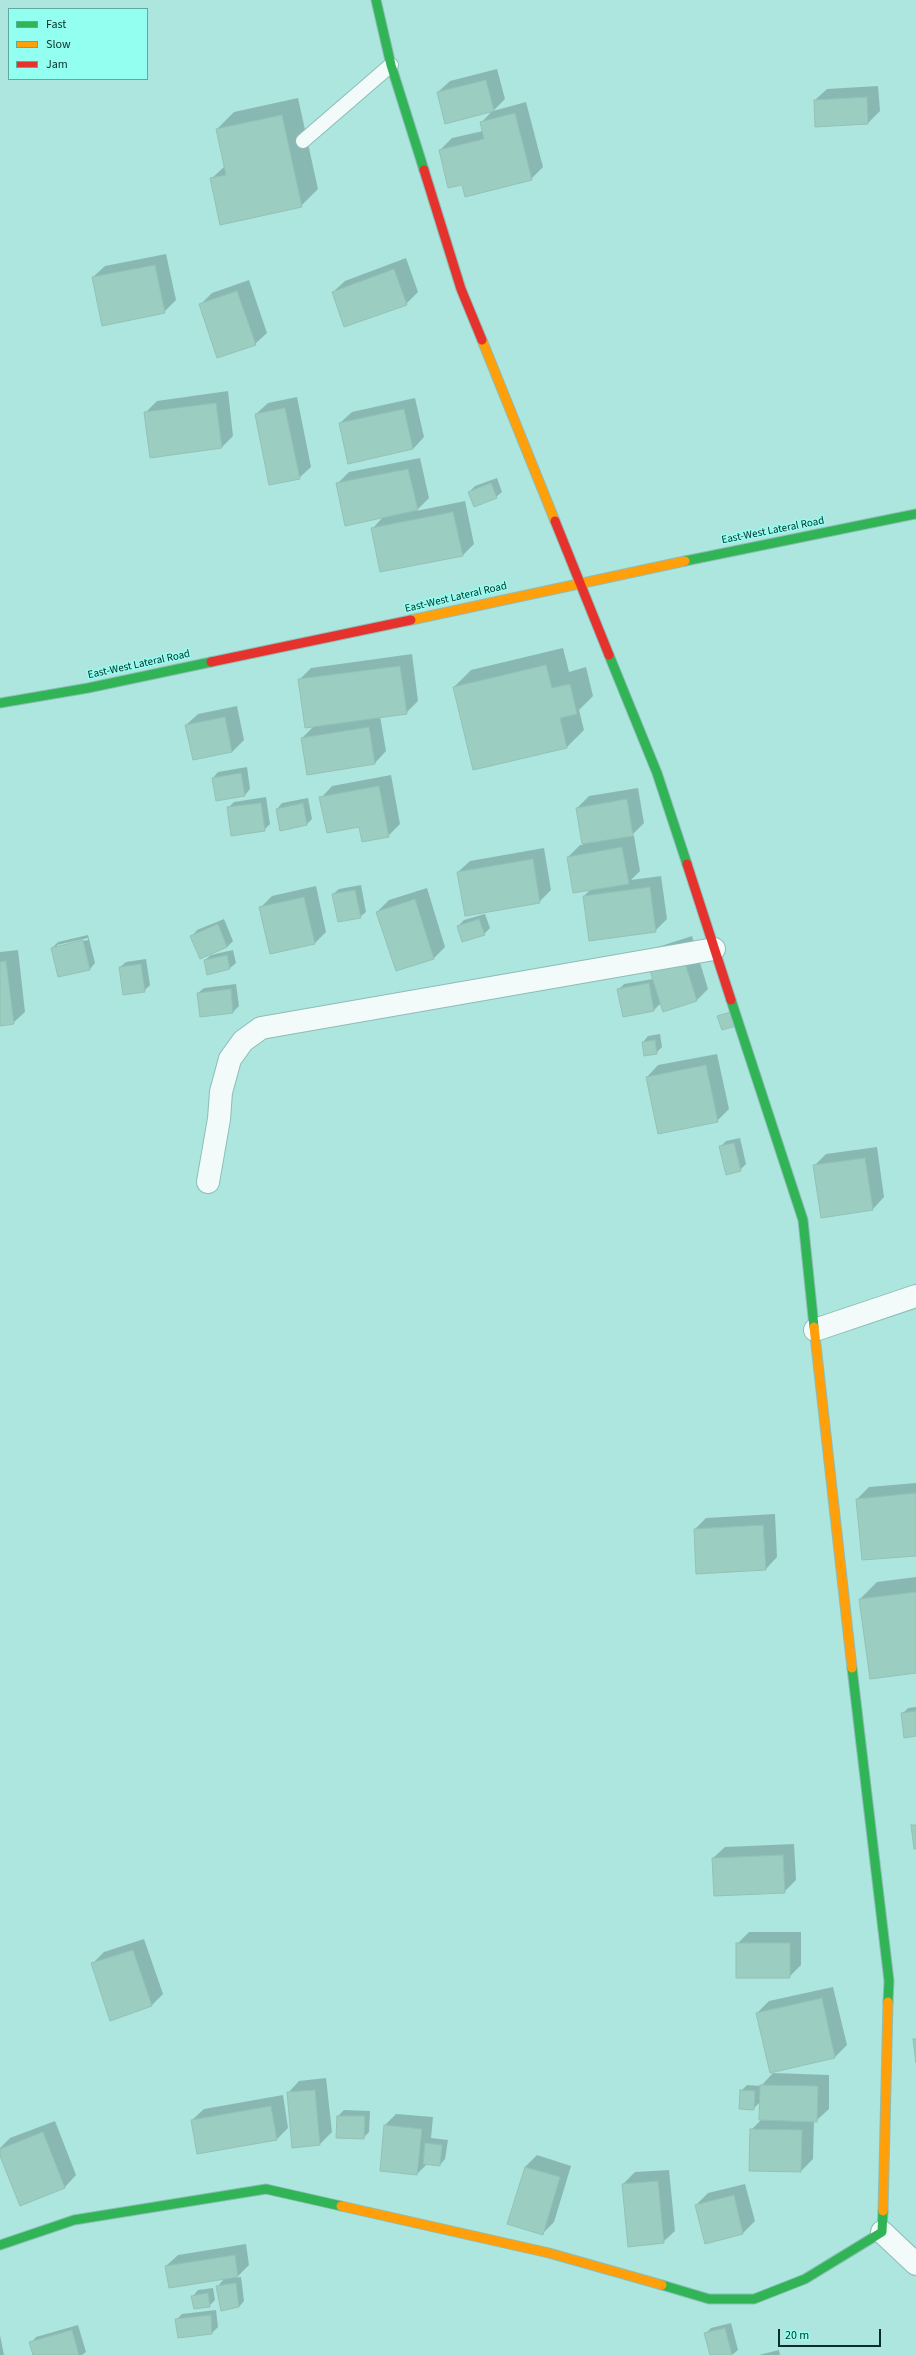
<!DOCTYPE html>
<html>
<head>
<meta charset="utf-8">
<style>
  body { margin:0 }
  #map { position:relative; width:916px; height:2355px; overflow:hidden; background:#ace6df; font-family:"Source Sans 3",sans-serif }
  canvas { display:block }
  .legend { position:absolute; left:8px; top:8px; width:140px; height:72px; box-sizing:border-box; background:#93fff1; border:1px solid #5caba1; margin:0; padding:5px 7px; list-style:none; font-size:12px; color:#0a2e2a }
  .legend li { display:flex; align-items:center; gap:8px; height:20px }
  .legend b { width:20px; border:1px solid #5caba1 }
  .scale { position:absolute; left:778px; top:2329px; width:103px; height:18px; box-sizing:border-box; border:2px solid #0a2e2a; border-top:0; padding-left:5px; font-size:12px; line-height:14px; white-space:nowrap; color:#0a2e2a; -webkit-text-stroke:3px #93fff1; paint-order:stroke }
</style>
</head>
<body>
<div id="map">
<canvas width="916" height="2355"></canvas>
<ul class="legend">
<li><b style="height:5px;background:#30b455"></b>Fast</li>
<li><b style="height:5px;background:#ff9f0a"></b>Slow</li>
<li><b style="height:5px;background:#e5322d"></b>Jam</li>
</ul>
<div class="scale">20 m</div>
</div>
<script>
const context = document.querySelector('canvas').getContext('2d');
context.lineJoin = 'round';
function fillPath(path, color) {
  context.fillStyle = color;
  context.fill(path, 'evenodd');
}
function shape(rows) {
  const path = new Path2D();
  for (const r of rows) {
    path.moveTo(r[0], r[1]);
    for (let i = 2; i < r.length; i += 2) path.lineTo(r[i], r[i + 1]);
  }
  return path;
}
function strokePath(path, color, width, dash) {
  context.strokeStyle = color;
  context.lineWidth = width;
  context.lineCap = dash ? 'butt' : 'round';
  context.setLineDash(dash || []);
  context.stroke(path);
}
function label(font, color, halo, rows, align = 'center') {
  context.font = font + ' "Source Sans 3",sans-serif';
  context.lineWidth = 3;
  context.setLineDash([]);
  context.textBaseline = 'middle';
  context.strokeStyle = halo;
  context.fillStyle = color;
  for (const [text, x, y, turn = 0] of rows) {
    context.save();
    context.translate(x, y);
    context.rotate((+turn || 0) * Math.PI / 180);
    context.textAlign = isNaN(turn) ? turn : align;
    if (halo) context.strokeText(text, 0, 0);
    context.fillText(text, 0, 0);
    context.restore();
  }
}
const shadow = shape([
  [497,69,505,99,493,111,526,102,543,167,531,179,463,183,440,150,452,138,483,131,481,123,493,110,438,92,450,81],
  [878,86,880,111,868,123,815,100,827,89],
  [298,98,318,189,301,206,211,179,225,166,217,129,234,112],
  [166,254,176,300,164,312,93,277,105,266],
  [406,258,418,292,406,304,333,292,345,281],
  [249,280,267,333,255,344,200,305,212,293],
  [228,391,233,436,222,447,145,413,157,401],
  [297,397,311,467,299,478,256,414,268,403],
  [415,398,424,437,413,449,340,423,352,412],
  [420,458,429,498,416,511,465,501,474,544,463,555,372,529,384,516,337,484,349,472],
  [497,478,502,492,496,497,469,492,475,486],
  [563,648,569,672,586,667,593,696,579,710,584,730,567,747,474,769,454,687,471,670],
  [412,654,418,701,406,713,380,716,386,751,375,763,302,738,315,725,299,680,311,668],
  [237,706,244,740,232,752,186,725,198,714],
  [247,767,250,789,245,795,213,778,218,772],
  [391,775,400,824,388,836,360,826,321,798,332,786],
  [638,788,644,823,631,836,634,836,640,871,631,880,661,876,667,919,655,931,584,896,591,889,568,857,580,845,583,845,577,808,589,796],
  [266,797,270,824,264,830,228,808,234,802],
  [308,798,312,819,307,824,277,809,282,803],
  [544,848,551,890,539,902,458,872,470,861],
  [361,885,366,912,360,917,333,894,339,889],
  [316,886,326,932,315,943,260,908,272,896],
  [427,888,445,947,433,959,377,912,389,900],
  [485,914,490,928,484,934,458,926,464,920],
  [224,919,233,941,227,947,200,957,192,936,197,930],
  [88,935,95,963,90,969,52,948,58,942],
  [88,938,88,940,57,947,57,945],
  [692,936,708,989,697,1000,661,1003,654,1010,624,1015,618,990,624,984,653,979,647,958,658,947],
  [18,950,25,1012,13,1023,0,1025,0,952],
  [233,950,236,963,230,968,205,960,211,955],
  [146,959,150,985,144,991,120,967,126,962],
  [236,984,239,1006,233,1012,201,1016,198,993,204,988],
  [660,1034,662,1047,656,1053,643,1042,648,1036],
  [717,1054,729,1109,717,1121,647,1077,658,1065],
  [740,1138,746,1164,740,1170,720,1147,726,1141],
  [877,1147,884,1197,873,1209,814,1166,826,1154],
  [916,1483,916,1555,857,1499,869,1487],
  [775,1514,777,1557,766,1569,695,1529,706,1518],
  [916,1577,916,1672,860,1599,877,1582],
  [916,1707,916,1735,902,1714,908,1708],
  [794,1844,796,1880,784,1892,713,1858,725,1847],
  [749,1932,801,1932,801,1965,789,1977,737,1944],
  [144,1939,163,1994,151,2006,92,1964,104,1952],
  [833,1987,847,2045,835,2057,771,2071,757,2013,769,2001],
  [773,2073,829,2075,829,2109,817,2120,814,2120,813,2159,801,2171,751,2130,762,2119,760,2102,753,2109,741,2091,747,2085,761,2086],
  [326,2078,332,2132,320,2144,288,2093,299,2081],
  [283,2095,288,2128,277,2139,192,2120,204,2109],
  [344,2110,370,2111,369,2132,363,2138,337,2137,338,2116],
  [396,2114,433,2117,431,2138,448,2140,445,2159,440,2165,427,2164,417,2174,385,2125],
  [55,2121,76,2175,65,2187,20,2204,0,2154,0,2148,10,2138],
  [537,2155,571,2166,554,2222,542,2234,525,2167],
  [669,2170,675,2231,663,2242,623,2184,635,2172],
  [745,2184,755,2221,743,2233,706,2242,696,2205,708,2193],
  [246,2244,249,2265,236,2278,241,2277,244,2301,239,2307,218,2286,225,2278,166,2266,178,2255],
  [213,2288,215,2300,209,2306,193,2296,198,2290],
  [216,2310,218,2327,212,2333,176,2320,182,2314],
  [731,2323,738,2350,732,2355,711,2355,705,2334,711,2328],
  [78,2325,86,2352,82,2355,34,2355,31,2343,36,2337],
  [0,2335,4,2355,0,2355],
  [779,2350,780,2355,759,2355]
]);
const building = shape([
  [486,80,494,111,445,124,437,92,486,80],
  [867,97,868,124,815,127,814,100,867,97],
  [515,113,532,180,465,197,462,185,448,188,439,150,484,139,480,122,515,113],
  [282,115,302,207,220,225,210,178,226,175,216,129,282,115],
  [155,265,165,313,102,326,92,277,155,265],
  [394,269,407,305,344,327,332,292,394,269],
  [237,291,256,345,217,358,199,304,237,291],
  [216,403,222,448,150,458,144,412,216,403],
  [285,408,300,479,269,485,255,414,285,408],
  [404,409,413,449,348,464,339,423,404,409],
  [408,469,418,510,345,526,336,483,408,469],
  [491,483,497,498,474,507,468,492,491,483],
  [453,512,463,556,380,572,371,528,453,512],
  [546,665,552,688,570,684,577,714,560,718,567,748,473,770,453,687,546,665],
  [400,666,407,714,305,728,298,679,400,666],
  [225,717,232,752,193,760,185,725,225,717],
  [369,727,375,764,307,775,301,738,369,727],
  [241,773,245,796,216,801,212,778,241,773],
  [379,786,389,837,362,842,359,827,327,833,319,797,379,786],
  [627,799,633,836,582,844,576,808,627,799],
  [261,803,265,831,231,836,227,807,261,803],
  [303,803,307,825,280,831,276,809,303,803],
  [622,847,629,884,573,893,567,857,622,847],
  [533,859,540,903,465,916,457,872,533,859],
  [650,887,656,932,589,941,583,896,650,887],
  [355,890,361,918,338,922,332,894,355,890],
  [304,897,315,944,270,954,259,907,304,897],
  [415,899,434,959,396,971,376,912,415,899],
  [479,919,485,935,462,942,457,926,479,919],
  [218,924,227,947,200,959,190,936,218,924],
  [83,940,90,970,58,977,51,948,83,940],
  [680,947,697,1001,663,1012,646,958,680,947],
  [227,955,230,969,207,975,204,960,227,955],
  [6,961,14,1024,0,1026,0,962,6,961],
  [141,964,145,992,123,995,119,967,141,964],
  [649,983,654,1011,623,1017,617,989,649,983],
  [231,989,233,1013,200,1017,197,993,231,989],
  [731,1012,736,1026,722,1030,717,1016,731,1012],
  [655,1040,657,1054,644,1056,642,1042,655,1040],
  [706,1065,718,1122,658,1134,646,1077,706,1065],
  [734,1143,741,1171,726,1175,719,1146,734,1143],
  [865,1158,873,1210,821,1218,813,1165,865,1158],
  [916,1493,916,1556,862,1560,856,1499,916,1493],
  [763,1525,766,1570,696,1574,694,1529,763,1525],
  [916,1592,916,1673,870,1679,859,1599,916,1592],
  [916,1711,916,1736,904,1738,901,1713,916,1711],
  [911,1825,916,1825,916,1849,914,1849,911,1825],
  [783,1855,785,1893,714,1896,712,1858,783,1855],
  [736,1943,790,1943,790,1978,736,1978,736,1943],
  [133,1950,152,2006,110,2021,91,1963,133,1950],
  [822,1998,835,2058,770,2073,756,2013,822,1998],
  [913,2039,916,2039,916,2063,913,2039],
  [760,2085,818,2086,817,2122,759,2120,760,2085],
  [315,2090,320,2145,292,2148,287,2092,315,2090],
  [740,2090,755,2091,754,2110,739,2109,740,2090],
  [271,2106,277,2140,197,2154,191,2120,271,2106],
  [337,2116,365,2116,364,2139,336,2138,337,2116],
  [384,2125,422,2129,417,2175,380,2171,384,2125],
  [750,2129,802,2130,801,2172,749,2171,750,2129],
  [43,2132,65,2188,20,2206,0,2156,0,2149,43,2132],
  [425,2143,442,2145,440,2166,423,2164,425,2143],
  [525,2167,560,2177,543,2235,507,2224,525,2167],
  [658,2181,664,2243,628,2247,622,2184,658,2181],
  [734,2195,743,2234,705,2244,695,2205,734,2195],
  [235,2255,238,2277,169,2288,165,2266,235,2255],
  [236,2283,239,2307,221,2311,216,2286,236,2283],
  [208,2293,210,2307,194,2309,191,2296,208,2293],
  [211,2315,212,2334,178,2338,175,2319,211,2315],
  [725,2328,732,2355,710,2355,704,2333,725,2328],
  [72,2330,79,2355,33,2355,29,2342,72,2330]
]);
const lane = shape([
  [303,141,391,65]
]);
const street = shape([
  [208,1182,219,1119,221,1092,230,1059,243,1041,261,1028,714,949],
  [815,1330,916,1296],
  [882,2232,916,2264]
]);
const fast = shape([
  [376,0,391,65,424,170],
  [685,561,916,514],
  [609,655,657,773,687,864],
  [0,703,88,688,211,662],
  [731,1000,803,1220,814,1327],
  [852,1668,889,1981,888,2002],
  [0,2245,74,2220,266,2189,341,2206],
  [662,2285,709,2299,754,2299,805,2279,882,2232,883,2211]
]);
const slow = shape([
  [482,340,555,521],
  [411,620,685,561],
  [814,1327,852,1668],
  [341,2206,549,2253,662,2285],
  [883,2211,888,2002]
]);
const jam = shape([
  [424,170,461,289,482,340],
  [555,521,609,655],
  [211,662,411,620],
  [687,864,731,1000]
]);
const streetNames = [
  ["East-West Lateral Road",773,531,-11],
  ["East-West Lateral Road",456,598,-13],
  ["East-West Lateral Road",139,665,-12]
];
fillPath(shadow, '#0003');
fillPath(building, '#9bcec1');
strokePath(building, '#94c0b5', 1);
strokePath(lane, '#8dbdb7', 16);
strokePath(street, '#8dbdb7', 24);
strokePath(fast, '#8dbdb7', 11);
strokePath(slow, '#8dbdb7', 11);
strokePath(jam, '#8dbdb7', 11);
strokePath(lane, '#f3fbfa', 14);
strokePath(street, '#f3fbfa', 22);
strokePath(fast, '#30b455', 9);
strokePath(slow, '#ff9f0a', 9);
strokePath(jam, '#e5322d', 9);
label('11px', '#0a2e2a', '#93fff1', streetNames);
</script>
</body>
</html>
